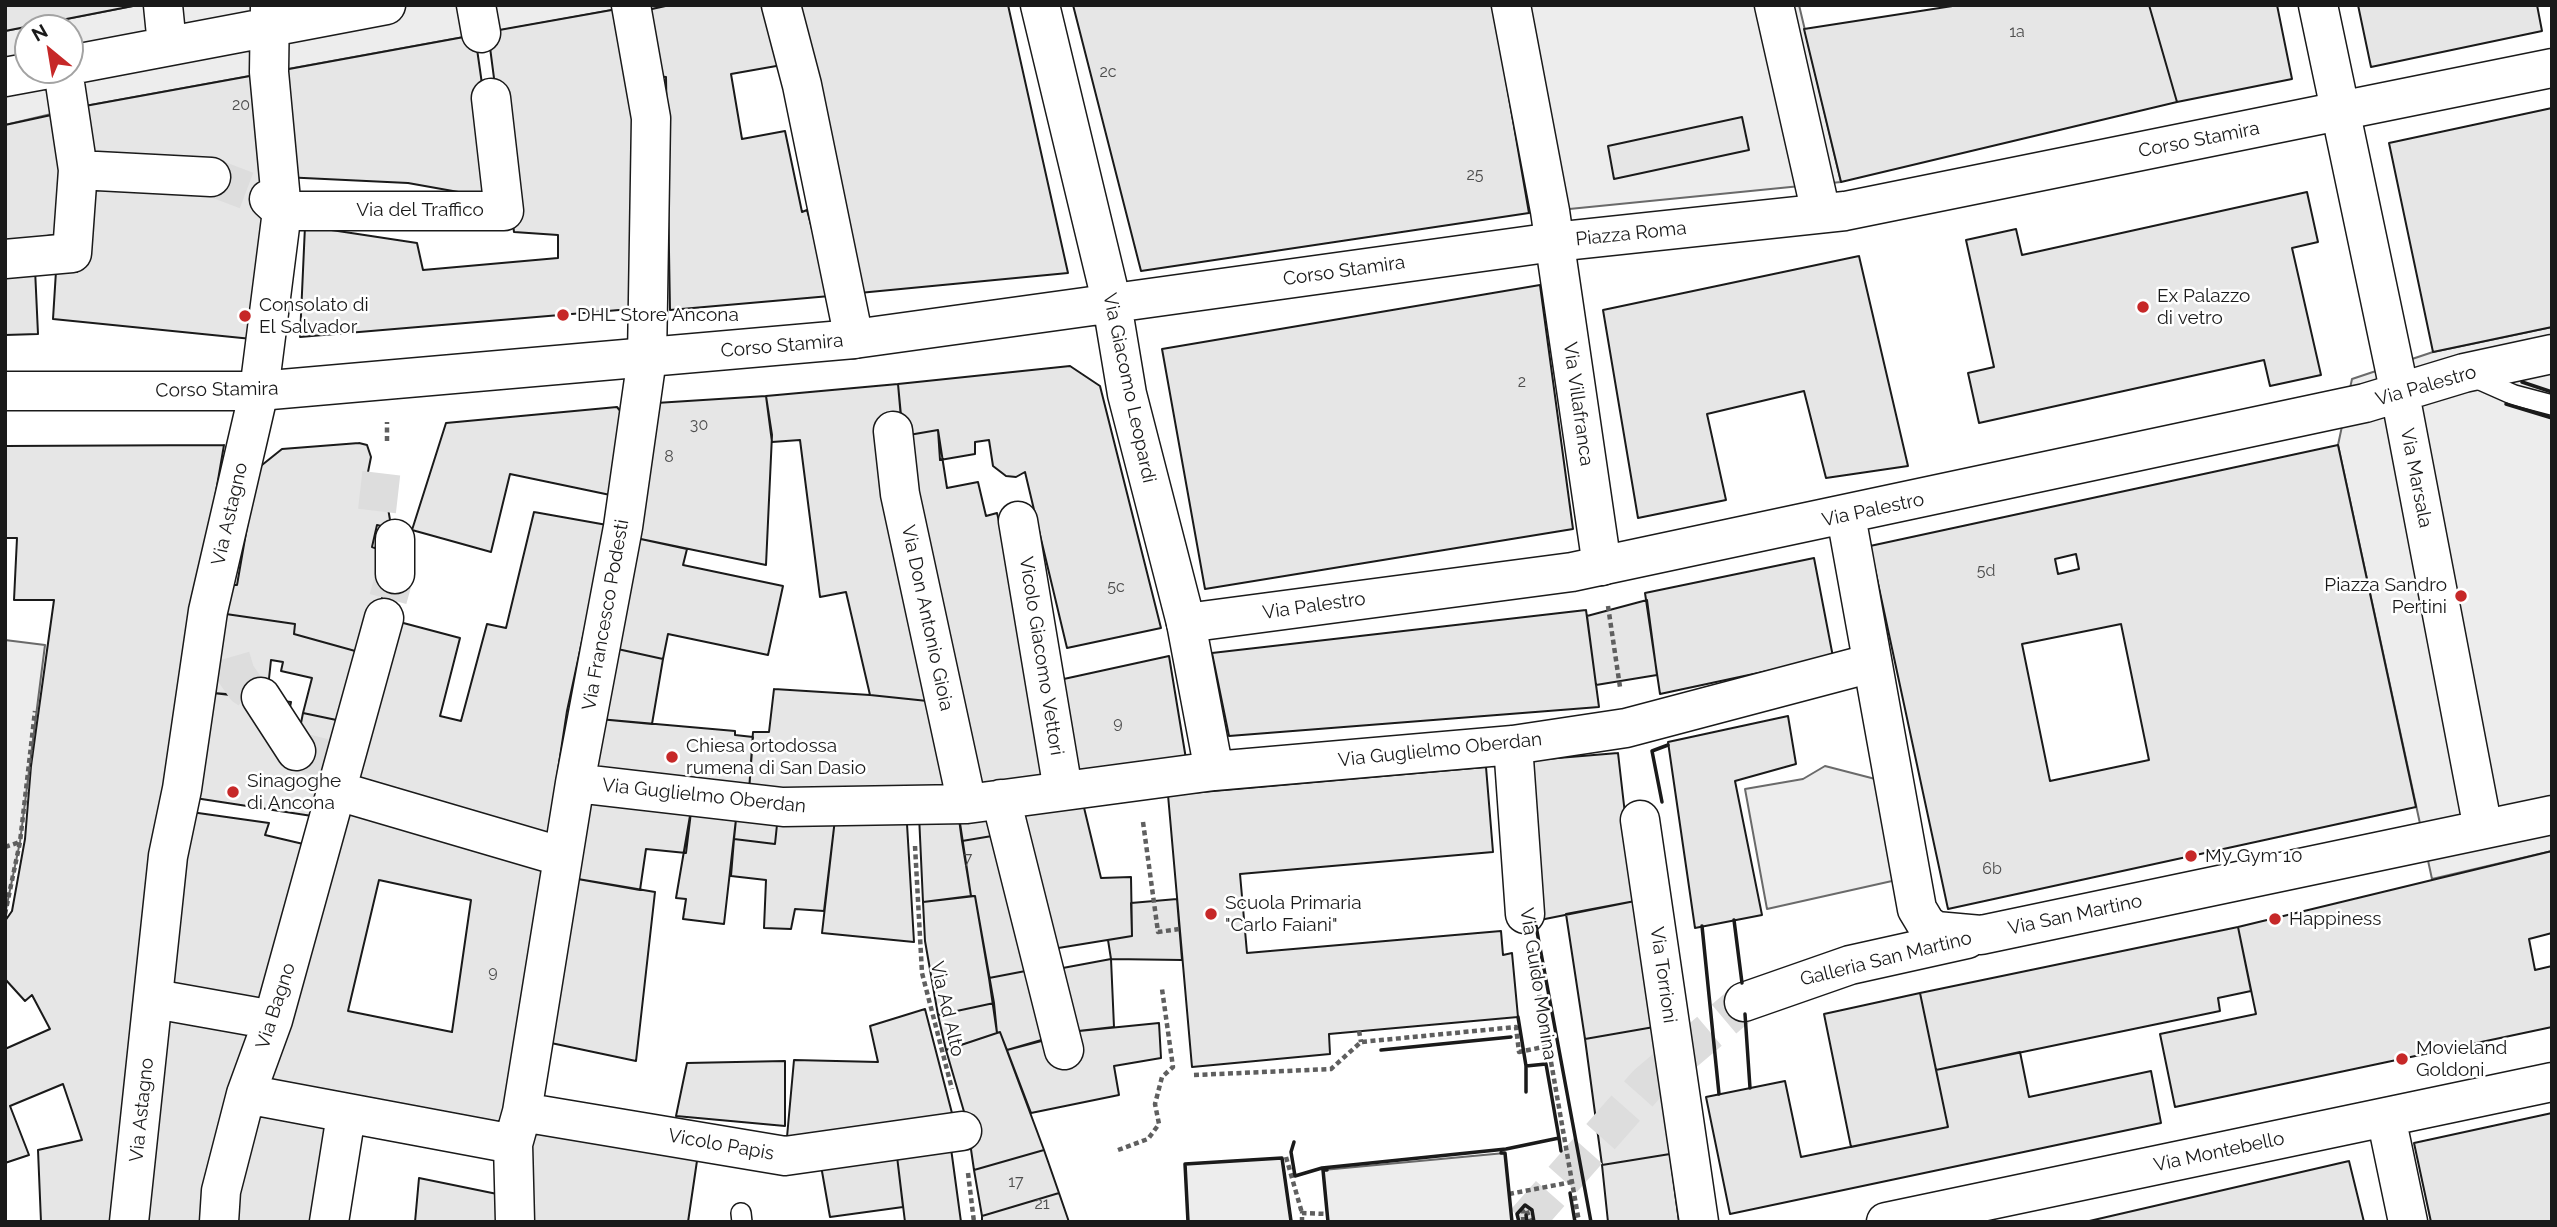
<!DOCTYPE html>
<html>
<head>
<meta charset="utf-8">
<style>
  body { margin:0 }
  #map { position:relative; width:2557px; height:1227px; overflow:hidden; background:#fff; font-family:Raleway,sans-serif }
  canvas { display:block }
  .frame { position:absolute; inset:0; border:7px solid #1a1a1a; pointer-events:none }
  .north { position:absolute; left:14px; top:14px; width:70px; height:70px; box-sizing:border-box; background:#fff; border:2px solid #a3a3a3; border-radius:50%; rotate:330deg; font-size:19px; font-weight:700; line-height:28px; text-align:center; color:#1a1a1a }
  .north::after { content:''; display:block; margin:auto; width:24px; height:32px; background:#c62828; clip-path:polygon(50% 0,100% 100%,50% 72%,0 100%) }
</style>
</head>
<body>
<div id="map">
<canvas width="2557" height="1227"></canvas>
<div class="frame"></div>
<div class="north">N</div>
</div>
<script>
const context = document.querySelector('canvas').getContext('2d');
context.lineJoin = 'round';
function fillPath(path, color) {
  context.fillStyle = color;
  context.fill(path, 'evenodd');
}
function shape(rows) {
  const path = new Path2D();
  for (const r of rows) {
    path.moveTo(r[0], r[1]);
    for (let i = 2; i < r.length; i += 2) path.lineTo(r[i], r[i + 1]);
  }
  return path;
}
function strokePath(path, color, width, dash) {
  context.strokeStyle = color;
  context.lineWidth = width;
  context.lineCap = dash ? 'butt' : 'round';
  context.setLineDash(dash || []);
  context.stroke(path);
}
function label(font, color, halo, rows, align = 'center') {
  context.font = font + ' Raleway,sans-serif';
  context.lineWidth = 5;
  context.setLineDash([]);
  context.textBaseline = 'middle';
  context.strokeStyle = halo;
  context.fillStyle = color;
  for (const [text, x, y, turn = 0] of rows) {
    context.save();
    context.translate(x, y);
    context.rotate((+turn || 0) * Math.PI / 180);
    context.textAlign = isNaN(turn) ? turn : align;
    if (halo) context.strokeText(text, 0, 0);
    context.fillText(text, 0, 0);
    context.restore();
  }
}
const built = shape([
  [138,5,670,5,643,11,623,8,85,106,5,125,5,31,138,5],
  [28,28,70,28,70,70,28,70,28,28],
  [1493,5,1799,5,1841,182,1529,213,1493,5],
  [2552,327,2552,851,2432,879,2338,445,2352,379,2433,352,2552,327],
  [5,640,45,645,20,842,5,914,5,640],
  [1825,766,1883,781,1901,879,1767,909,1745,789,1803,779,1825,766],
  [1505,1153,1512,1222,1328,1222,1323,1170,1505,1153],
  [1282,1158,1291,1221,1188,1222,1185,1164,1282,1158]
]);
const building = shape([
  [5,5,138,5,5,31,5,5],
  [670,5,766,5,782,65,731,74,742,139,785,131,802,212,807,210,830,296,670,310,666,77,655,76,643,11,670,5],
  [793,5,1008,5,1068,273,859,293,793,5],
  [1073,5,1493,5,1529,213,1141,271,1073,5],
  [1959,5,2149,5,2177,102,1841,182,1804,29,1959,5],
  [2149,5,2277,5,2292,79,2177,102,2149,5],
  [2358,5,2537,5,2542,31,2371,67,2358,5],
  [623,8,636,135,631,309,300,337,305,226,417,243,423,270,558,258,558,235,514,232,488,32,623,8],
  [475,35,485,105,492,198,408,183,283,177,278,71,475,35],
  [261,74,268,203,252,339,53,319,56,271,77,272,85,106,261,74],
  [2552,108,2552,327,2433,352,2389,143,2552,108],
  [56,114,65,233,5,243,5,125,56,114],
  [1742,117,1749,150,1614,179,1608,146,1742,117],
  [2307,192,2318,242,2292,248,2321,375,2270,386,2264,360,1979,423,1968,373,1994,367,1966,240,2016,229,2022,255,2307,192],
  [1859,256,1908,466,1826,478,1804,391,1707,414,1726,500,1638,518,1603,310,1859,256],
  [35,269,38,334,5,335,5,270,35,269],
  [1540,285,1573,529,1205,589,1162,349,1540,285],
  [1070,366,1100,386,1161,628,1067,648,1025,472,1016,477,1006,476,993,466,989,440,975,442,975,454,940,460,938,430,903,436,898,384,1070,366],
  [898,384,902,430,937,702,870,695,846,592,820,597,800,440,772,442,766,396,898,384],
  [766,396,772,435,766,565,636,538,656,403,766,396],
  [617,407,626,418,615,496,510,474,491,552,412,530,446,423,617,407],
  [938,430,947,488,978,482,986,516,997,513,1037,681,1051,781,970,792,903,436,938,430],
  [359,443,367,445,371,457,365,487,385,490,390,520,385,527,377,525,372,547,384,551,389,573,366,654,294,634,295,624,219,613,225,585,237,585,257,469,282,449,359,443],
  [224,445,197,603,122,1222,41,1222,38,1150,82,1140,63,1084,10,1106,29,1155,5,1163,5,1049,50,1029,32,995,25,1001,5,979,5,921,12,911,25,839,31,766,54,600,14,600,17,538,5,538,5,446,224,445],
  [2338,445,2416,807,1948,909,1870,546,2338,445],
  [2076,554,2079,569,2058,574,2055,559,2076,554],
  [2121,624,2149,760,2050,781,2022,644,2121,624],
  [534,512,607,525,567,711,547,842,347,781,392,620,460,638,440,716,461,721,487,624,506,628,534,512],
  [636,538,687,549,683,565,783,586,768,655,668,634,663,659,613,648,636,538],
  [1814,558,1833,657,1660,694,1645,593,1814,558],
  [1647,600,1657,675,1596,685,1587,616,1647,600],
  [1586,610,1599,707,1229,736,1212,653,1586,610],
  [219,613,295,624,294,634,366,654,346,722,303,713,312,678,281,671,283,662,271,660,267,697,213,693,219,613],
  [613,648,663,659,652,724,599,719,613,648],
  [1169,656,1187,765,1066,781,1050,682,1169,656],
  [774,689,870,695,937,702,958,789,749,791,753,732,769,732,774,689],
  [213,693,291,702,286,727,300,728,303,713,346,722,325,818,195,798,213,693],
  [1788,716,1796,764,1735,781,1762,915,1695,928,1668,742,1788,716],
  [599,719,735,731,735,735,753,737,749,791,589,778,599,719],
  [1618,753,1635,901,1535,921,1522,761,1618,753],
  [1486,767,1493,852,1240,874,1247,953,1501,931,1503,955,1512,953,1518,1017,1329,1034,1330,1054,1192,1067,1168,795,1486,767],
  [583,791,692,804,686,853,646,849,640,890,572,878,583,791],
  [1080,791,1101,878,1131,877,1132,936,1046,950,1008,809,1080,791],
  [342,801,543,865,502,1124,263,1081,342,801],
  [379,880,471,900,452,1032,348,1011,379,880],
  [692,804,737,810,724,924,683,919,686,899,676,898,692,804],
  [737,810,778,815,775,844,734,839,737,810],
  [958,810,971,896,923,902,919,815,958,810],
  [998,810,1004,834,962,841,959,819,998,810],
  [191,812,269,823,265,835,316,847,273,1008,161,990,191,812],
  [778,815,835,819,824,911,795,909,791,929,764,928,766,880,731,876,734,839,775,844,778,815],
  [835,819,907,824,914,942,822,933,835,819],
  [1004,834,1036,969,989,978,975,896,971,896,962,841,1004,834],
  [2552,851,2552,933,2529,939,2535,970,2552,966,2552,1027,2175,1107,2160,1034,2256,1014,2238,927,2552,851],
  [572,878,655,892,636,1061,551,1043,572,878],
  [975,896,994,1003,938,1015,925,941,923,902,975,896],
  [1177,899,1182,960,1111,959,1108,940,1132,936,1131,903,1177,899],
  [1635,901,1654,1027,1585,1039,1566,914,1635,901],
  [2238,927,2251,991,2218,998,2220,1011,1936,1070,1920,993,2238,927],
  [1111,959,1114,1027,1069,1032,1052,970,1111,959],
  [1036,969,1053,1038,1007,1050,1000,1032,997,1033,989,978,1036,969],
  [1920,993,1948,1127,1851,1147,1824,1014,1920,993],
  [994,1003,997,1033,946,1050,938,1015,994,1003],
  [161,1008,264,1024,214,1222,139,1222,161,1008],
  [925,1009,953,1117,786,1148,794,1060,878,1062,870,1026,925,1009],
  [1159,1023,1161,1058,1114,1066,1119,1095,1031,1113,1007,1050,1069,1032,1159,1023],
  [1654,1027,1670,1154,1602,1165,1585,1039,1654,1027],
  [1000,1032,1044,1150,974,1170,967,1122,946,1050,1000,1032],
  [2020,1052,2029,1097,2151,1071,2161,1123,1730,1214,1706,1097,1785,1081,1801,1157,1948,1127,1936,1070,2020,1052],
  [785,1061,785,1126,676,1116,687,1063,785,1061],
  [245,1107,334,1125,319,1222,225,1222,245,1107],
  [2552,1113,2552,1222,2431,1222,2414,1143,2552,1113],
  [536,1121,698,1154,688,1222,528,1222,527,1164,536,1121],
  [950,1141,961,1222,905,1222,896,1148,950,1141],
  [896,1148,903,1207,830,1217,820,1160,896,1148],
  [1044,1150,1059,1193,982,1216,974,1170,1044,1150],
  [1670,1154,1679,1222,1608,1222,1602,1165,1670,1154],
  [2349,1161,2364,1222,2085,1222,2349,1161],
  [419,1178,502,1195,501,1222,415,1222,419,1178],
  [1059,1193,1069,1222,982,1222,982,1216,1059,1193]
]);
const streetTunnel = shape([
  [211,177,269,199],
  [377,511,382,467],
  [388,599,395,574],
  [231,657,236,674,245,687,261,697],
  [305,753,337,761]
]);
const secondaryTunnel = shape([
  [1525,1222,1647,1084,1744,1002]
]);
const path = shape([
  [387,441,387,422],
  [1608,606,1620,687],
  [1143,822,1158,932,1179,929],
  [915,846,922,973,952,1089],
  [5,847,20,842],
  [5,914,20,842,35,711],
  [1532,953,1579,1222],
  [1359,1031,1361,1042],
  [1194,1075,1331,1069,1361,1042,1516,1027,1519,1052,1548,1046],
  [1118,1150,1148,1139,1159,1124,1155,1104,1162,1077,1173,1067,1162,989],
  [1286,1157,1302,1213],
  [968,1173,974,1222],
  [1509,1194,1572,1182],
  [1302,1222,1302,1213,1328,1214],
  [1523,1222,1523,1210,1526,1209,1531,1222]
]);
const lane = shape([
  [2471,376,2514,395,2552,405],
  [741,1213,742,1222]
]);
const street = shape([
  [163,5,167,45],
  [476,5,481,33],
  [781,5,802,85,854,339],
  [1040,5,1112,304],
  [1511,5,1550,211,1602,566],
  [1774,5,1821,213],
  [2318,5,2400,394],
  [70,65,386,5],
  [63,70,78,170,211,177],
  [5,77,43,70],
  [269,199,282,211,504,211,491,98],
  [5,259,72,253,78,170],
  [893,431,900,494,967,804],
  [1018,521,1063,790],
  [395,574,395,539],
  [1186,623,1214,771],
  [261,697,296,751],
  [1513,745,1525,914],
  [575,783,783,807,967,804,1214,771,1513,745,1626,728,1872,663],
  [338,791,563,857],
  [1001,799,1064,1050],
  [1640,820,1699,1222],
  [155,999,273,1020],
  [246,1094,513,1144],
  [522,1112,785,1156,962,1131],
  [2386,1117,2408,1222],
  [129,1222,168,856,182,789,208,611,259,391,282,211,269,72,270,5],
  [219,1222,221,1191,246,1094,273,1020,384,618],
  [329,1222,346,1115],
  [515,1222,513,1144,522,1112,575,783,623,527,647,358,651,118,631,5],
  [1886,1222,2552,1082]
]);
const secondary = shape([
  [1112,304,1127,394,1186,623,1572,572,2365,403,2464,373,2552,354],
  [5,391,259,391,854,339,1554,242,1845,211,2552,68],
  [2400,394,2483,829],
  [1846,516,1917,909,1926,924,1936,931,1981,935,2552,815],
  [1744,1002,1850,965,1967,939]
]);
const wall = shape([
  [2522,382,2552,392],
  [2506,404,2552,418],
  [1662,802,1652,751,1668,745],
  [1734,920,1742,983],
  [1536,926,1591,1222],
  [1702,926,1719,1094],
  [1745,1014,1750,1088],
  [1518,1017,1526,1066],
  [1381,1050,1511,1037],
  [1526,1092,1526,1066,1546,1064,1559,1138],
  [1294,1142,1291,1152,1295,1176,1322,1168,1506,1149,1559,1138,1561,1151],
  [1501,1153,1505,1153,1512,1222],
  [1327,1170,1323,1170,1328,1222],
  [1570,1193,1575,1222],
  [1526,1215,1527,1222],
  [1188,1222,1185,1164,1282,1158,1291,1221],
  [1262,1222,1295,1222],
  [1519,1222,1517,1214,1525,1205,1532,1210,1534,1222]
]);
const markers = [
  [2143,307,7,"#c62828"],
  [563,315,7,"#c62828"],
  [245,316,7,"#c62828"],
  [2461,596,7,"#c62828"],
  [672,757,7,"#c62828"],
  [233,792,7,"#c62828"],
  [2191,856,7,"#c62828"],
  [1211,914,7,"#c62828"],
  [2275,919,7,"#c62828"],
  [2402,1059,7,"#c62828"]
];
const numberNames = [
  ["1a",2017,32],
  ["2c",1108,72],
  ["20",241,105],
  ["25",1475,175],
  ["2",1522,382],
  ["30",699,425],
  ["8",669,457],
  ["5d",1986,571],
  ["5c",1116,587],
  ["9",1118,723],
  ["7",968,859],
  ["6b",1992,869],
  ["9",493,972],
  ["17",1016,1182],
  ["21",1042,1204]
];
const streetNames = [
  ["Corso Stamira",2199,140,-11],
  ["Via del Traffico",420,210],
  ["Piazza Roma",1631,234,-6],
  ["Corso Stamira",1344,271,-8],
  ["Corso Stamira",782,346,-5],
  ["Via Palestro",2426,386,-16],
  ["Via Giacomo Leopardi",1129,388,78],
  ["Corso Stamira",217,390,-1],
  ["Via Villafranca",1578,404,82],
  ["Via Marsala",2416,478,79],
  ["Via Palestro",1873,510,-12],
  ["Via Astagno",230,514,-77],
  ["Via Palestro",1314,606,-8],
  ["Via Francesco Podesti",606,615,-80],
  ["Via Don Antonio Gioia",927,618,78],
  ["Vicolo Giacomo Vettori",1041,656,81],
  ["Via Guglielmo Oberdan",1440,750,-6],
  ["Via Guglielmo Oberdan",704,796,6],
  ["Via San Martino",2075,915,-12],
  ["Galleria San Martino",1886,959,-14],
  ["Via Torrioni",1663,975,82],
  ["Via Guido Monina",1538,984,81],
  ["Via Bagno",276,1006,-72],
  ["Via Ad Alto",947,1009,77],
  ["Via Astagno",142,1110,-84],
  ["Vicolo Papis",721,1145,10],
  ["Via Montebello",2219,1152,-12]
];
const poiNames = [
  ["Ex Palazzo",2157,296],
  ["di vetro",2157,318],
  ["Consolato di",259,305],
  ["El Salvador",259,327],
  ["DHL Store Ancona",577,315],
  ["Piazza Sandro",2447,585,"right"],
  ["Pertini",2447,607,"right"],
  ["Chiesa ortodossa",686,746],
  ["rumena di San Dasio",686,768],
  ["Sinagoghe",247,781],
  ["di Ancona",247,803],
  ["My Gym 10",2205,856],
  ["Scuola Primaria",1225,903],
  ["\"Carlo Faiani\"",1225,925],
  ["Happiness",2289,919],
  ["Movieland",2416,1048],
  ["Goldoni",2416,1070]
];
fillPath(built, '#ededed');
strokePath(built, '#6a6a6a', 2);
fillPath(building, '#e6e6e6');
strokePath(building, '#1a1a1a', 2);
strokePath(streetTunnel, '#ddd', 38, [38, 19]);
strokePath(secondaryTunnel, '#ddd', 38, [38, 19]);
strokePath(lane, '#1a1a1a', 22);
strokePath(street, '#1a1a1a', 41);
strokePath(secondary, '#1a1a1a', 41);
strokePath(path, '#5f5f5f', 4.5, [5, 3.5]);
strokePath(lane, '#fff', 19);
strokePath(street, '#fff', 38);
strokePath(secondary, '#fff', 38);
strokePath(wall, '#1a1a1a', 3.5);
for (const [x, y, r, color] of markers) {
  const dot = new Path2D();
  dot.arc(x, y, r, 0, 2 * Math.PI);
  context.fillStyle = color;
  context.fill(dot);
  strokePath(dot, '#fff', 2.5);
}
label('16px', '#4d4d4d', null, numberNames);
label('19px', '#1a1a1a', '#fff', streetNames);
label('19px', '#1a1a1a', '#fff', poiNames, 'left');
</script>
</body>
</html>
